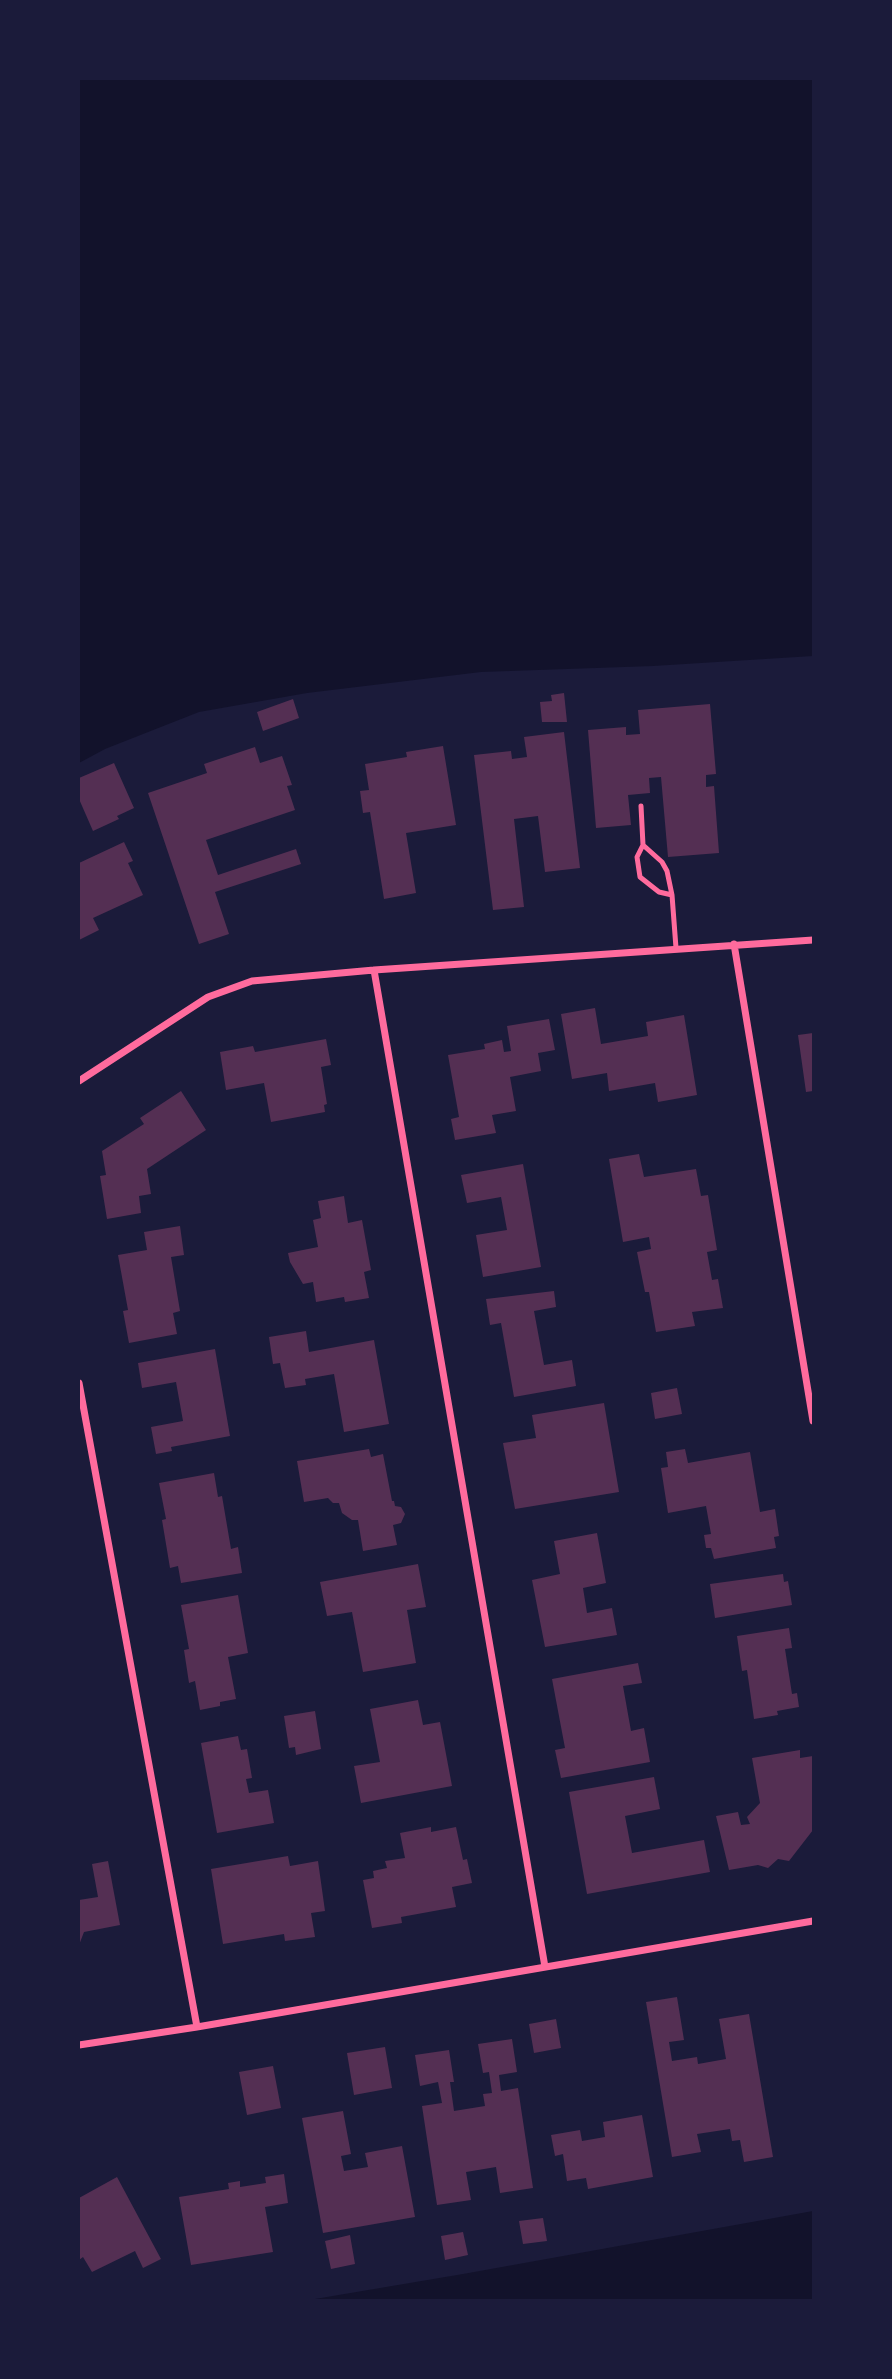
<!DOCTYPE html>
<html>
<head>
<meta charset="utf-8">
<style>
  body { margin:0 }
  #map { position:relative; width:892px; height:2379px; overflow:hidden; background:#1b1b3a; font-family:"Nunito Sans",sans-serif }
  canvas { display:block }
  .frame { position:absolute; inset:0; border:80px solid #1b1b3a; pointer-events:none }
</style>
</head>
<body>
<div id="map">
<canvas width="892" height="2379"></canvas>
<div class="frame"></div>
</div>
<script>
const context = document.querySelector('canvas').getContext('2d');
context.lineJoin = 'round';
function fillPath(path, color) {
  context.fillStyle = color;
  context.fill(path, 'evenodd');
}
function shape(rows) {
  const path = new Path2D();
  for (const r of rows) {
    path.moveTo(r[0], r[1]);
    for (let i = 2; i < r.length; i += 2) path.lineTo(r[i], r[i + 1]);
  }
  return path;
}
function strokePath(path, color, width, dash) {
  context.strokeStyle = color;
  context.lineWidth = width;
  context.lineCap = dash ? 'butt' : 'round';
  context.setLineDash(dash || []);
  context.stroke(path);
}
const water = shape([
  [79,79,813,79,813,656,653,666,481,672,307,693,199,712,105,749,79,763],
  [813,2211,813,2300,309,2300,463,2274]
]);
const building = shape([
  [564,693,567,722,542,722,540,702,552,701,551,695],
  [293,699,299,718,263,731,257,712],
  [710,704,716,774,706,775,706,787,714,786,719,853,668,857,661,777,649,778,650,793,628,795,631,825,596,828,588,730,626,727,626,735,640,734,638,710],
  [564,732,580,868,545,872,538,816,514,819,524,907,493,910,474,755,511,751,512,759,527,757,524,737],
  [443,746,456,825,406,833,416,893,384,899,370,812,363,813,360,791,369,790,365,764,407,757,406,752],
  [255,747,260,763,282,756,292,785,287,786,295,810,206,840,218,875,296,849,301,864,215,892,229,934,199,944,148,793,207,773,204,764],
  [114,763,134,808,117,816,119,819,93,831,79,799,79,778],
  [124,842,133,861,128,863,143,895,93,918,99,930,79,940,79,863],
  [595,1008,601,1044,648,1036,646,1022,684,1015,697,1095,658,1102,655,1083,609,1091,607,1073,572,1079,561,1014],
  [549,1019,555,1050,538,1053,541,1071,510,1077,516,1111,492,1115,496,1133,455,1140,451,1119,459,1117,448,1055,485,1049,484,1044,502,1040,504,1052,511,1051,507,1026],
  [813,1033,813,1091,806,1092,798,1035],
  [326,1039,331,1065,321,1067,327,1104,324,1105,325,1112,271,1122,264,1083,226,1090,220,1052,253,1046,255,1052],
  [181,1091,206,1130,147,1169,151,1194,139,1196,141,1213,107,1219,100,1176,106,1175,102,1151,144,1124,140,1118],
  [639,1154,644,1177,696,1169,701,1196,708,1195,717,1250,707,1252,712,1280,718,1279,723,1308,692,1312,695,1326,656,1332,649,1292,645,1292,637,1252,651,1249,649,1237,623,1242,609,1159],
  [523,1164,541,1267,483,1277,476,1235,507,1230,501,1197,467,1203,461,1175],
  [344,1196,348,1223,362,1220,371,1270,364,1272,369,1298,345,1302,344,1297,316,1302,313,1282,303,1284,290,1262,288,1253,318,1247,313,1220,321,1218,318,1201],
  [180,1226,184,1255,171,1257,180,1311,173,1313,177,1334,129,1343,123,1311,128,1310,118,1255,147,1250,144,1232],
  [554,1291,556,1307,534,1311,544,1365,572,1360,576,1386,514,1397,501,1323,490,1325,486,1299],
  [306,1331,309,1352,374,1340,389,1424,344,1432,334,1374,305,1379,306,1385,285,1388,280,1363,273,1364,269,1337],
  [215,1349,230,1436,171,1447,172,1451,156,1454,151,1427,183,1421,176,1382,142,1388,138,1363],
  [677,1388,682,1414,655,1419,651,1393],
  [604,1403,619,1492,515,1509,503,1443,536,1438,532,1415],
  [369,1449,371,1457,383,1454,392,1501,394,1501,395,1506,401,1507,405,1514,401,1523,393,1525,397,1545,363,1551,358,1520,352,1520,342,1513,339,1503,333,1503,328,1498,304,1502,297,1461],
  [685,1449,688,1463,750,1452,760,1512,775,1509,779,1536,774,1537,776,1548,714,1559,711,1548,706,1548,704,1535,711,1534,706,1506,668,1513,661,1468,668,1467,666,1452],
  [214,1473,218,1497,222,1496,231,1549,238,1547,242,1573,181,1583,178,1566,170,1568,162,1520,166,1519,159,1483],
  [597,1533,606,1583,583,1588,587,1613,612,1608,617,1635,545,1647,532,1580,560,1574,554,1541],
  [418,1564,426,1607,407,1610,416,1663,363,1672,352,1612,327,1616,320,1582],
  [783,1574,784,1582,788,1581,792,1605,715,1618,710,1584],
  [238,1595,248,1653,228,1657,236,1699,220,1702,220,1706,200,1710,195,1681,189,1683,184,1650,189,1649,181,1605],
  [789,1628,792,1648,785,1649,792,1694,797,1693,799,1707,777,1711,778,1715,754,1719,747,1670,742,1671,737,1636],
  [638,1663,642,1683,623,1686,631,1731,644,1728,650,1762,561,1778,555,1750,565,1748,552,1679],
  [418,1700,423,1725,440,1722,452,1786,361,1803,354,1766,380,1762,370,1709],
  [315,1711,321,1749,296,1755,295,1747,289,1748,284,1716],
  [238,1736,241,1750,247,1749,252,1778,246,1779,249,1793,268,1790,274,1823,217,1833,201,1743],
  [800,1750,800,1758,813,1756,813,1830,789,1861,778,1859,768,1868,758,1865,729,1870,716,1816,738,1812,741,1825,750,1824,747,1817,760,1803,752,1758],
  [654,1777,660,1809,625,1816,632,1853,704,1840,710,1872,587,1894,569,1792],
  [431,1827,431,1832,456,1827,463,1860,467,1859,472,1883,452,1887,456,1907,401,1917,402,1923,372,1928,363,1880,374,1878,373,1871,387,1868,385,1861,405,1858,400,1833],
  [288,1856,290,1866,318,1861,325,1911,311,1913,315,1937,285,1941,284,1934,223,1944,211,1869],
  [108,1861,120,1925,84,1932,79,1945,79,1900,98,1897,92,1864],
  [677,1997,684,2040,669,2042,672,2061,697,2057,698,2064,726,2059,719,2019,749,2014,773,2157,744,2162,740,2140,732,2141,730,2129,697,2134,701,2152,672,2157,646,2002],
  [556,2019,561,2048,534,2053,529,2024],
  [512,2039,517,2072,499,2075,501,2091,518,2088,533,2188,500,2193,496,2167,466,2172,471,2200,437,2205,422,2106,442,2103,438,2082,420,2086,415,2055,449,2050,454,2082,450,2082,454,2111,485,2106,483,2094,492,2093,489,2072,483,2073,478,2044],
  [385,2047,392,2088,354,2095,347,2053],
  [273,2066,281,2108,247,2115,239,2072],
  [343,2111,351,2154,341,2156,344,2171,368,2167,365,2153,402,2146,415,2217,323,2233,302,2118],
  [642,2115,653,2177,588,2189,586,2178,567,2181,563,2154,555,2156,551,2135,580,2130,582,2141,605,2137,603,2122],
  [284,2174,288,2203,265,2207,273,2252,191,2265,179,2197,229,2189,228,2183,240,2181,240,2187,266,2183,265,2177],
  [117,2177,161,2259,143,2268,135,2251,92,2272,83,2257,79,2260,79,2198],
  [543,2218,547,2241,523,2244,519,2221],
  [463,2232,468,2255,445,2260,441,2236],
  [350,2235,355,2264,331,2269,325,2241]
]);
const service = shape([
  [641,806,643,845],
  [672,895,667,871,662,862,643,845,637,857,640,877,659,892,672,895,676,948]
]);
const minor = shape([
  [734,944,813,1421],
  [374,970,545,1967],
  [79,1081,208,997,252,981,374,970,813,940],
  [79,1383,197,2027],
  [79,2045,197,2027,813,1921]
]);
fillPath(water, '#12122b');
fillPath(building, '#542f53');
strokePath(service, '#ff6b9d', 5);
strokePath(minor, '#ff6b9d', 7);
</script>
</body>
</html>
